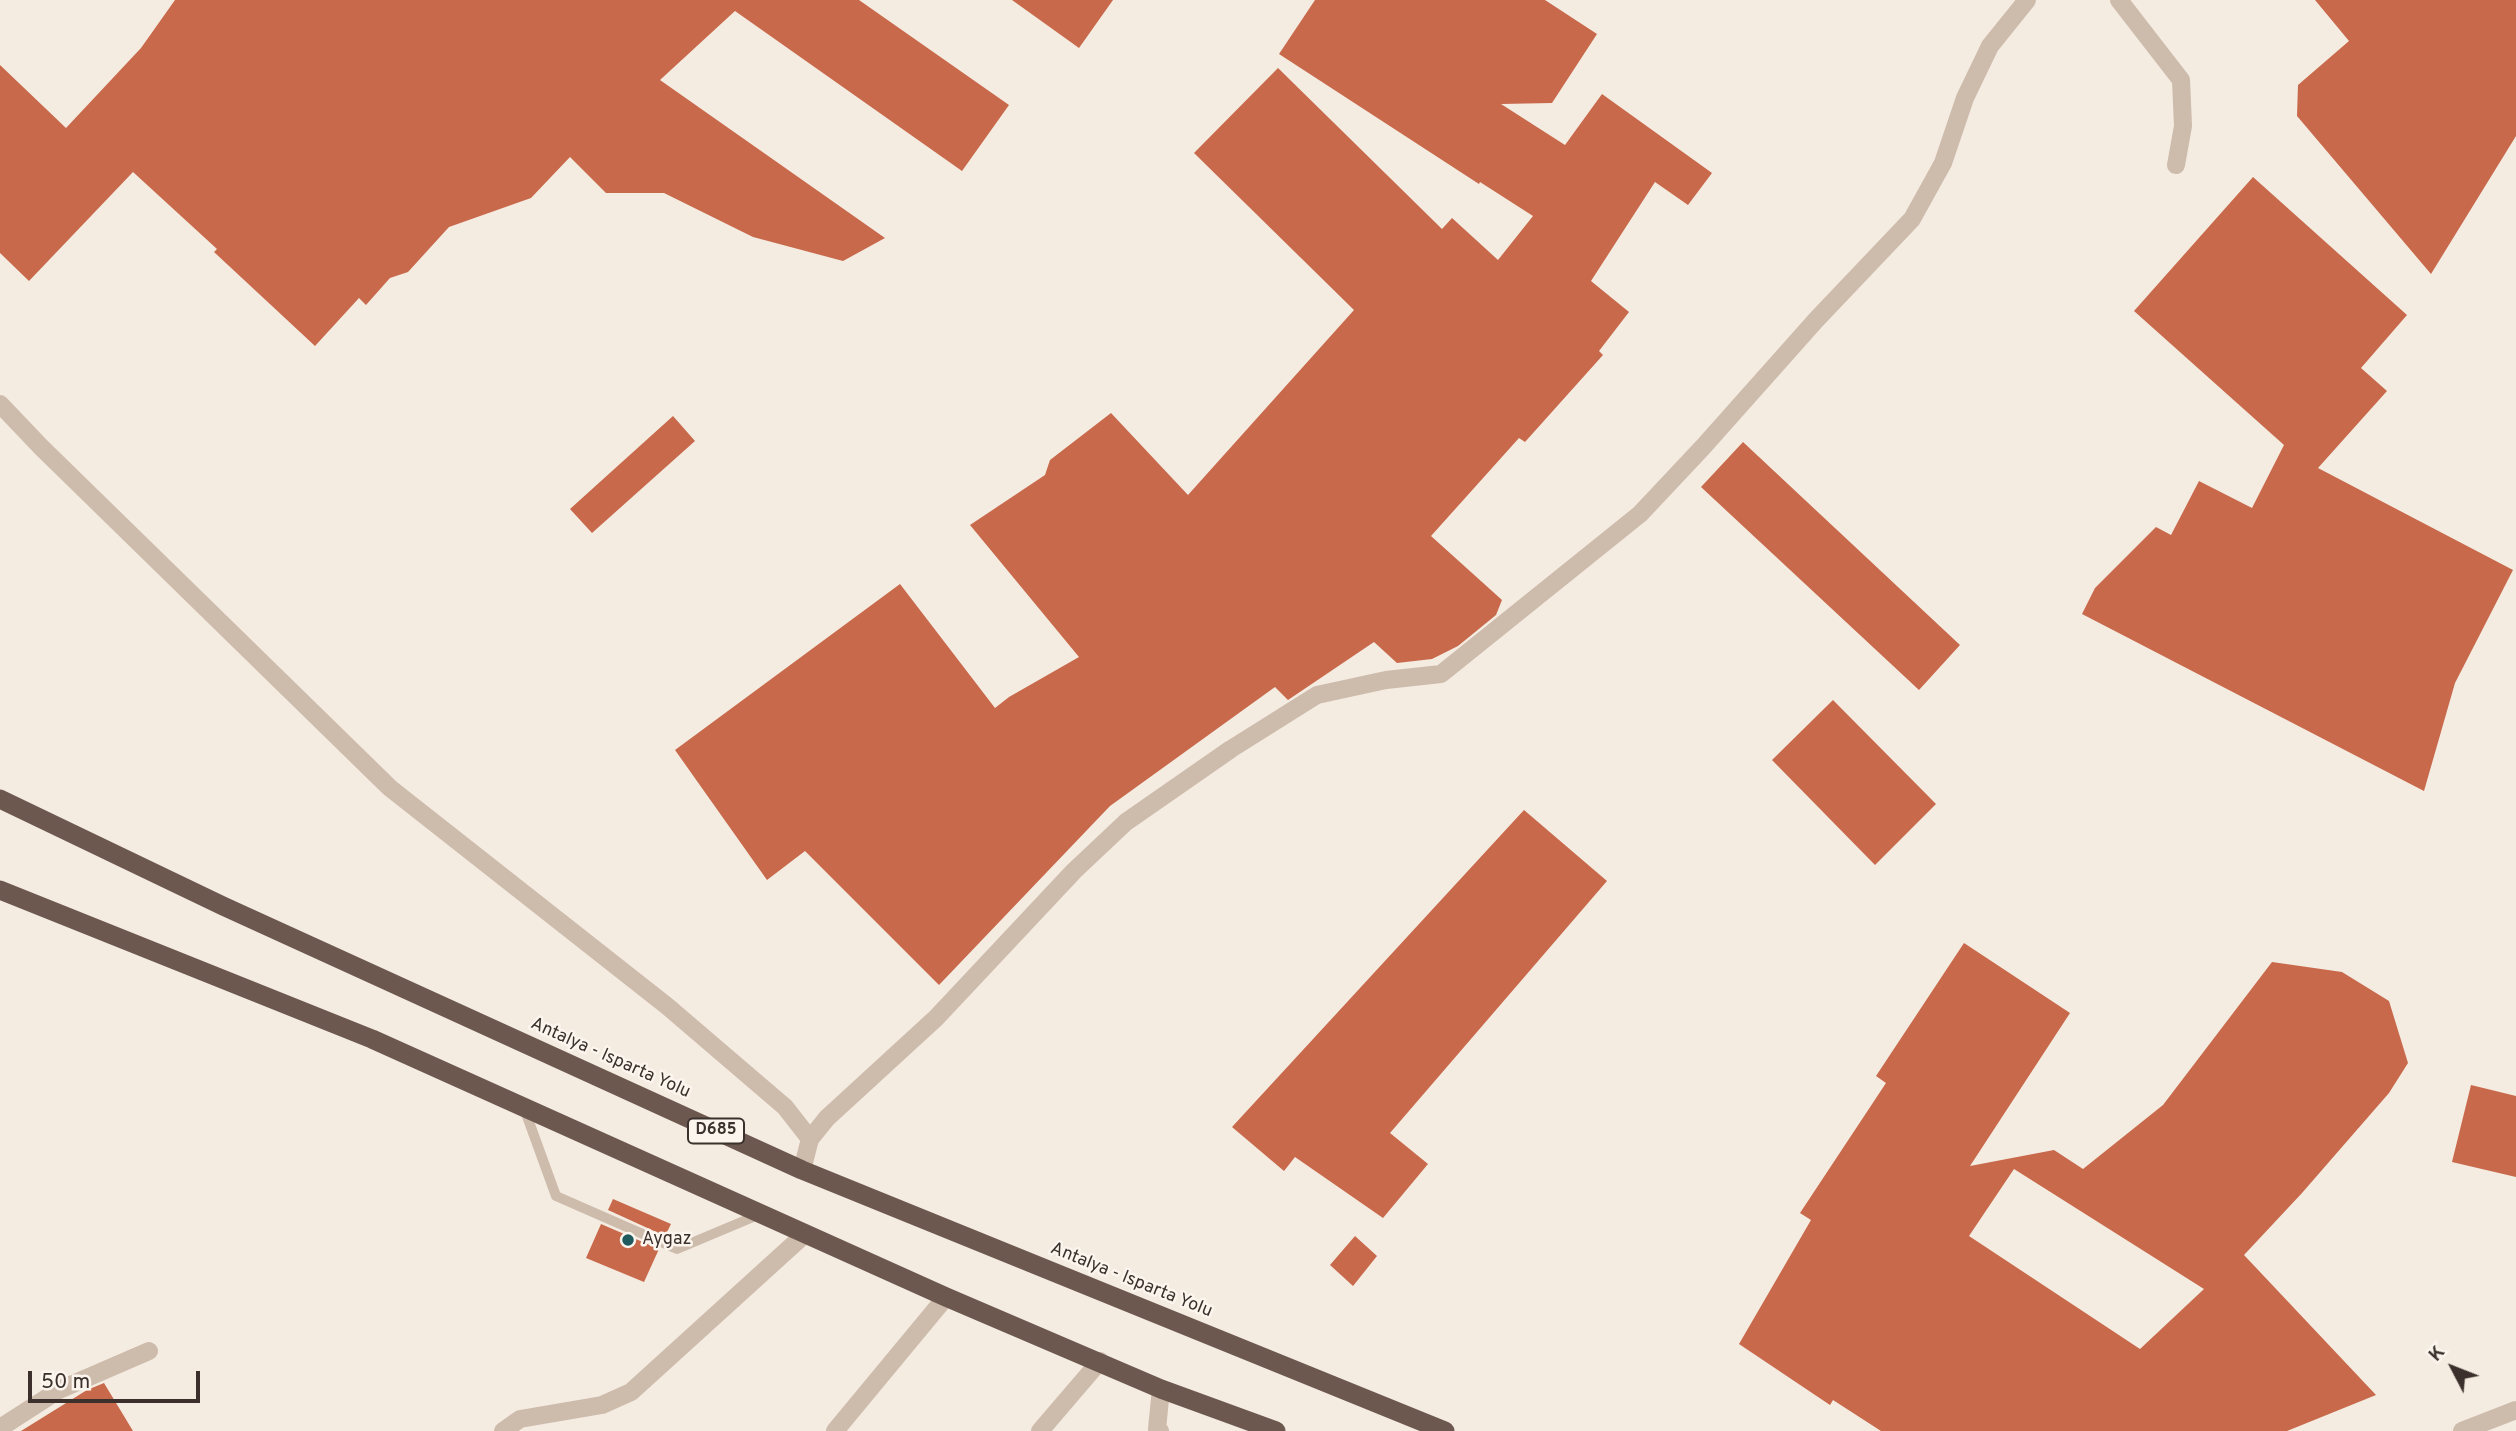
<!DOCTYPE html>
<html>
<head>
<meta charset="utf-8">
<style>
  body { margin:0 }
  #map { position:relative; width:2516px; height:1431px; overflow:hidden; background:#f4ebe1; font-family:Overpass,sans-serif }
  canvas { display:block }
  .north { position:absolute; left:2418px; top:1333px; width:70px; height:70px; -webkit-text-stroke:5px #fbf5ee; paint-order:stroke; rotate:312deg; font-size:19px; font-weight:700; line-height:28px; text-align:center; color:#3b302b }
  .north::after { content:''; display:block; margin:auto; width:24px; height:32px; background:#3b302b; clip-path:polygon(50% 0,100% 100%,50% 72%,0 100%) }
  .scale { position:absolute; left:28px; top:1371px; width:172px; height:32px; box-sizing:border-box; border:4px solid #3b302b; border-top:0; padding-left:9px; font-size:21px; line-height:24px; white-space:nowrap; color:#3b302b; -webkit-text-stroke:5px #fbf5ee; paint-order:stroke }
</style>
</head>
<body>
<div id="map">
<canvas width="2516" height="1431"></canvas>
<div class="north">K</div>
<div class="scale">50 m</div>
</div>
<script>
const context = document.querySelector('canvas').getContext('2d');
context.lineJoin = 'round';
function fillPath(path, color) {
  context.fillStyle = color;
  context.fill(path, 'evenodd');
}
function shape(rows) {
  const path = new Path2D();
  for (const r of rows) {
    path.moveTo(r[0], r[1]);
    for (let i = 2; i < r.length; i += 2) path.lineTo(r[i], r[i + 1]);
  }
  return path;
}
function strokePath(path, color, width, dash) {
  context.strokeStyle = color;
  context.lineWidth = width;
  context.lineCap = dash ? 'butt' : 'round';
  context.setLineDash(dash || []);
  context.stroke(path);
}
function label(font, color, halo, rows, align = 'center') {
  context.font = font + ' Overpass,sans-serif';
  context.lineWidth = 5;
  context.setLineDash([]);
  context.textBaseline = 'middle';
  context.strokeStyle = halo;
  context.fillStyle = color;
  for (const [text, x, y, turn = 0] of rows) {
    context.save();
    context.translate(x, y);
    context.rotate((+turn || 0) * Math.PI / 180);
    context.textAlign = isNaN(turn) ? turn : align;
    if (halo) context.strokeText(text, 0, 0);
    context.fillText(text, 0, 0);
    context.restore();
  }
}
const building = shape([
  [175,0,859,0,1009,105,962,171,735,11,660,80,885,238,843,261,753,237,664,193,606,193,570,157,531,198,449,227,408,272,390,278,366,305,359,298,315,346,214,252,217,249,133,172,29,281,0,253,0,65,66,128,141,48],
  [1012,0,1113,0,1079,48],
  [1315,0,1545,0,1597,34,1552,103,1501,104,1565,145,1602,94,1712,173,1688,205,1655,182,1591,281,1629,312,1599,351,1603,355,1525,442,1519,438,1431,536,1502,600,1496,615,1458,646,1432,659,1397,663,1374,642,1288,700,1275,687,1110,806,939,985,805,851,767,880,675,750,900,584,995,708,1009,697,1079,657,970,525,1045,475,1050,460,1111,413,1188,495,1354,310,1194,153,1278,68,1442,229,1452,218,1498,260,1533,216,1480,182,1479,184,1279,54],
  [2315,0,2516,0,2516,136,2431,274,2297,116,2298,85,2349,41],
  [2253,177,2407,315,2361,368,2387,391,2318,468,2513,570,2455,683,2424,791,2082,614,2095,588,2156,527,2171,535,2199,481,2252,508,2284,445,2134,311],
  [673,416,695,441,592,533,570,509],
  [1743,442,1960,645,1919,690,1701,487],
  [1833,700,1936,804,1875,865,1772,760],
  [1524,810,1607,881,1390,1133,1428,1164,1383,1218,1295,1157,1284,1171,1232,1127],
  [1964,943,2070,1013,1970,1166,2054,1150,2083,1169,2163,1105,2272,962,2342,972,2389,1001,2408,1063,2389,1093,2302,1193,2244,1255,2376,1395,2287,1431,1881,1431,1833,1400,1830,1405,1739,1344,1811,1220,1800,1213,1886,1083,1876,1076],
  [2014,1169,2204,1289,2140,1349,1969,1236],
  [2471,1085,2516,1096,2516,1177,2452,1162],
  [613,1199,671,1224,665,1236,608,1210],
  [601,1224,659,1249,644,1282,586,1258],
  [1355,1236,1377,1256,1353,1286,1330,1265],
  [104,1383,133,1431,21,1431,87,1390]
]);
const service = shape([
  [524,1108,556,1196,677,1249,758,1215]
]);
const minor = shape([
  [2119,0,2181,80,2183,126,2176,165],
  [810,1139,827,1118,936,1018,1074,871,1126,822,1231,749,1317,695,1386,680,1441,674,1640,514,1703,447,1816,320,1912,219,1943,163,1965,98,1990,46,2027,0],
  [0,1428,59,1390,149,1351],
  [503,1431,520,1419,602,1405,631,1392,805,1234],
  [835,1431,946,1297],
  [1040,1431,1100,1361]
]);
const tertiary = shape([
  [0,404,41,447,390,788,667,1006,785,1107,810,1139,802,1170],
  [1160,1431,1157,1429,1161,1389],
  [2462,1431,2516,1410]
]);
const trunk = shape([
  [0,799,223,906,802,1170,1445,1431],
  [0,890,372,1039,946,1297,1161,1389,1276,1431]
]);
const markers = [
  [628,1240,7,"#1f5a5e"]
];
const shields = [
  [716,1131,56]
];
const shieldNames = [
  ["D685",716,1131]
];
const streetNames = [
  ["Antalya - Isparta Yolu",610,1059,24],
  ["Antalya - Isparta Yolu",1131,1281,22]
];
const poiNames = [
  ["Aygaz",642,1240]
];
fillPath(building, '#c8694b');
strokePath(service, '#cdbbac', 10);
strokePath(minor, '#cdbbac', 18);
strokePath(tertiary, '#cdbbac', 18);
strokePath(trunk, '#6c584f', 19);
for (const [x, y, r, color] of markers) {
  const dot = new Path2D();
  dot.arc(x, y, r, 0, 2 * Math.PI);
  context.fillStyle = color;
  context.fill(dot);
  strokePath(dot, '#fbf5ee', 2.5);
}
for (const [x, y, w] of shields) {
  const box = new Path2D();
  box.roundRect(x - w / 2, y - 12.5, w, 25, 5);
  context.fillStyle = '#fbf5ee';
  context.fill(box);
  strokePath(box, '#3b302b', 2);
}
label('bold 16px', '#3b302b', null, shieldNames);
label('18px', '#3b302b', '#fbf5ee', streetNames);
label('18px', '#3b302b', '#fbf5ee', poiNames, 'left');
</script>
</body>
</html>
